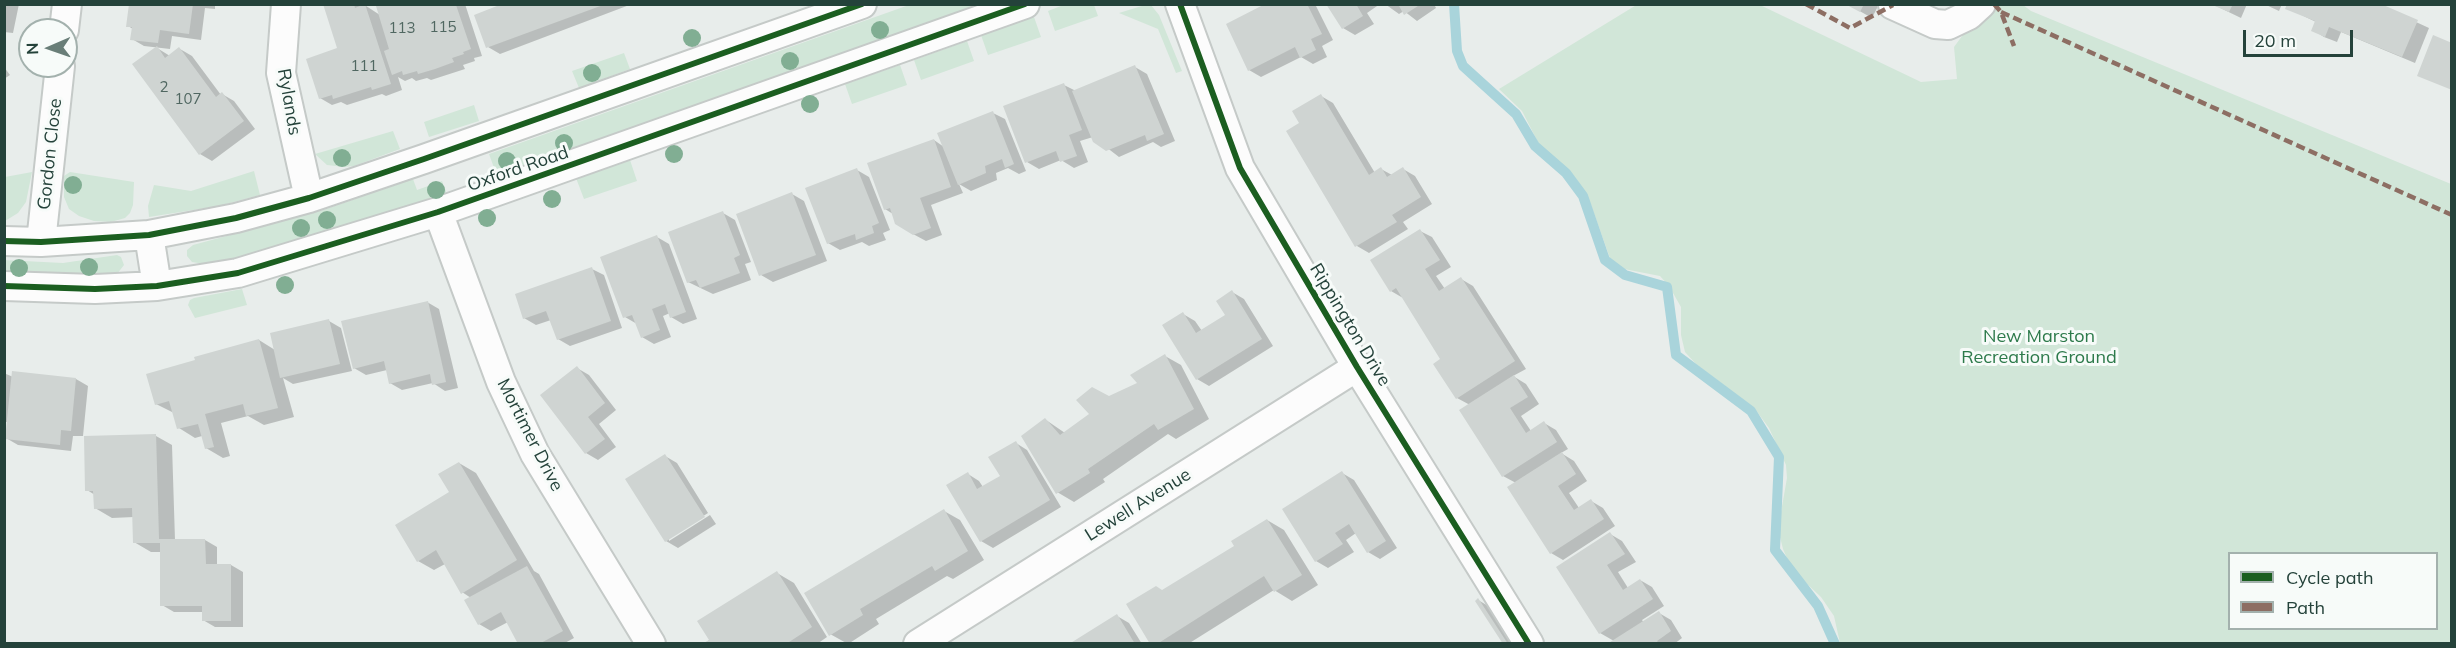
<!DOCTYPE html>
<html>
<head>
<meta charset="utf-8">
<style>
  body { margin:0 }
  #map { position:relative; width:2456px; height:648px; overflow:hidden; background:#e8edeb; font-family:Mulish,sans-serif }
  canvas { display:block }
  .frame { position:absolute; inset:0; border:6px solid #24423a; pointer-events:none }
  .legend { position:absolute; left:2228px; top:552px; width:210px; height:78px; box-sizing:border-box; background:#f7fbf9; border:2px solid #a3b1ad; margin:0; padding:8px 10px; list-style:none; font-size:18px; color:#24423a }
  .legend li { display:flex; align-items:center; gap:12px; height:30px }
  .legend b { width:30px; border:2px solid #a3b1ad }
  .north { position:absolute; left:18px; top:18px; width:60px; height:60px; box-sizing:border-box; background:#f7fbf9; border:2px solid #a3b1ad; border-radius:50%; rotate:268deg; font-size:16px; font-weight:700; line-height:24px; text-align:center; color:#24423a }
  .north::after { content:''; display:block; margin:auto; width:21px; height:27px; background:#697e78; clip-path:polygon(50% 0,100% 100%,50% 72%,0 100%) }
  .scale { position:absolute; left:2243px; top:30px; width:110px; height:27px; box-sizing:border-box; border:3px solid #24423a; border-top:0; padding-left:8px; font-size:18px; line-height:21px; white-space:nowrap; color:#24423a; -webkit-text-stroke:4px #f7fbf9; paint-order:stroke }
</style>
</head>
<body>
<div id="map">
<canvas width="2456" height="648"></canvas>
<div class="frame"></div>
<ul class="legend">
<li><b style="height:8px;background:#1b5e20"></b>Cycle path</li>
<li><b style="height:8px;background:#8d6e63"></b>Path</li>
</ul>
<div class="north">N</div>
<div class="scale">20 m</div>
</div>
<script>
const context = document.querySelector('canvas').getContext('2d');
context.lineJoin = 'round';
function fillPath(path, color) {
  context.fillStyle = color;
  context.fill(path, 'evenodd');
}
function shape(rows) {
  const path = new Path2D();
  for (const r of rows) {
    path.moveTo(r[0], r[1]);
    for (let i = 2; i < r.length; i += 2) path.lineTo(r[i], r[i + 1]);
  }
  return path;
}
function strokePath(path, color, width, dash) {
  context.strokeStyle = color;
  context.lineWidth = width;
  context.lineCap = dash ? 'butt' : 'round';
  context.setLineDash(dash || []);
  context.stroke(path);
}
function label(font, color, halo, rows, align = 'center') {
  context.font = font + ' Mulish,sans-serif';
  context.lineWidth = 6;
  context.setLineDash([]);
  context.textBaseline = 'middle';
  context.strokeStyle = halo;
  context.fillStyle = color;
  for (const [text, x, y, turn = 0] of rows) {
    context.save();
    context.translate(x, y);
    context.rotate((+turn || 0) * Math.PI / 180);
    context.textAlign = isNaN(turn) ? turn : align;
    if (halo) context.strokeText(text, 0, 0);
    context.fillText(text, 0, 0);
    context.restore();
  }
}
const green = shape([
  [1066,4,1094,5,1098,16,1055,31,1048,11],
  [1638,4,1760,5,1921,82,1957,79,1954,47,1965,32,1992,13,1996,5,2023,5,2031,11,2451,184,2451,643,1840,643,1834,616,1821,597,1792,570,1783,549,1778,529,1787,478,1786,465,1769,428,1755,409,1696,364,1685,352,1681,335,1681,307,1669,286,1660,276,1624,269,1611,261,1591,205,1577,180,1569,171,1541,148,1522,111,1499,89],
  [2230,554,2436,554,2436,628,2230,628],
  [909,5,982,5,497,176,489,154],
  [1145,5,1151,5,1159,15,1182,71,1176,73,1158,29,1119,13],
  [1034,17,1041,37,988,55,981,35],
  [967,41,974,61,921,80,914,60],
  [624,53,630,69,579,88,572,71],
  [900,65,907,85,852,104,845,84],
  [474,105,479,121,429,137,424,122],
  [393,131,400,149,354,166,344,167,327,165,315,154],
  [630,160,637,181,584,199,576,178],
  [254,171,260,195,219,206,149,217,148,206,154,185,191,191],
  [32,172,26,202,18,213,5,221,5,177],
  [70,172,134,182,133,205,130,213,125,218,111,222,94,221,79,216,69,209,64,197,64,176],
  [413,179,417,190,442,181,447,194,259,255,204,264,192,262,187,256,187,250,193,245,323,210],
  [117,255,121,257,124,265,117,274,5,273,4,260,63,263],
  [242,289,247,305,195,318,188,305,190,300,194,298]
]);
const shadow = shape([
  [4,4,19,4,13,33,4,32],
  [130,4,215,4,215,9,205,8,201,40,172,36,170,49,144,46,132,39,133,29,128,26],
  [325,4,363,4,380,15,378,7,386,4,465,4,482,56,474,58,475,61,463,65,465,69,431,80,427,78,416,81,412,78,405,81,398,77,402,90,386,96,382,94,347,105,341,102,332,105,320,98,339,49],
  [506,4,632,4,500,54,488,47],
  [1268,4,1315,4,1333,40,1322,46,1327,57,1313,64,1301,57,1261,77,1249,70],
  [1328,4,1380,4,1367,13,1374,24,1355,35,1343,28],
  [1385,4,1434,4,1436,8,1417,21,1404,11,1399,14],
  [1847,4,1879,4,1872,18],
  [2212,4,2247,4,2241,18],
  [2264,4,2282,4,2279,11],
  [2377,4,2429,28,2415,63,2341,32,2337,42,2324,37,2313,30,2316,22,2287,8],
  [157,48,170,56,180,49,192,56,221,95,222,94,234,101,255,129,212,161,200,154],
  [4,67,10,75,4,79],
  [1135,67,1147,74,1175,141,1161,147,1153,142,1119,157,1093,137,1080,141,1088,162,1074,168,1061,160,1039,169,1027,162,1005,107,1064,85,1076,91],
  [1321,96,1333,103,1375,173,1381,169,1392,175,1403,169,1415,176,1432,204,1403,222,1408,229,1369,253,1357,246,1288,132,1301,124],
  [993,113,1005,119,1026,171,1019,174,1008,168,996,173,997,180,971,191,959,184,963,193,931,205,942,235,926,241,913,234,893,214,885,209,934,140,944,147],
  [857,170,869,177,890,230,883,233,886,240,869,246,862,242,840,250,828,243],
  [792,194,804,201,827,261,773,282,761,275],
  [723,213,735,220,751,262,745,264,751,280,713,294,688,282],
  [1420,231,1432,237,1451,267,1436,276,1445,289,1461,279,1473,286,1526,369,1513,376,1526,384,1539,404,1521,416,1531,431,1544,423,1556,430,1568,449,1561,453,1574,461,1587,481,1569,493,1579,508,1591,501,1603,508,1615,526,1563,560,1551,553,1516,483,1503,476,1470,405,1457,398,1442,360,1403,298,1391,291],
  [657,237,669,244,697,319,683,324,671,317,670,313,663,316,671,337,654,344,642,337,637,324,625,317],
  [592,269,604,275,622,328,570,346,558,339,551,320,536,325,524,318],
  [1232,292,1244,299,1273,346,1209,386,1197,379,1183,314,1195,321,1202,331,1227,315],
  [427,302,439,309,458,388,445,391,433,383,402,390,390,383,387,370,366,375,354,368],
  [329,321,341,328,352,371,293,384,283,378,294,417,264,425,248,416,221,423,230,456,223,458,206,448,202,436,195,438,179,428,174,413,156,404,259,340,275,350],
  [1165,356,1181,365,1209,419,1176,439,1168,434,1103,479,1105,482,1074,502,1057,492,1046,420,1065,433,1092,415,1109,398,1139,384],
  [577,368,589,375,616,410,599,424,616,447,598,460,586,453,542,396],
  [4,373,13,377,76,379,88,386,83,436,73,436,71,451,18,445,6,438,8,422,4,422],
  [156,436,172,445,175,540,205,540,217,547,217,566,231,565,243,572,243,627,215,627,203,620,204,612,174,612,162,605,161,552,151,552,134,542,134,517,112,518,95,508,95,495,87,490],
  [1016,443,1027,450,1061,507,993,548,981,541,968,474,979,481,983,487,1002,476],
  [665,456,677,463,708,513,669,538,669,541,710,515,716,524,678,548,666,541],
  [459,463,476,473,534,571,539,574,574,638,563,644,520,644,508,622,491,631,479,624,471,598,462,592,445,564,434,570,418,561,451,493],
  [1342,473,1354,480,1397,548,1380,559,1368,552,1356,533,1346,540,1354,552,1328,568,1316,561],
  [944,511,960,520,984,560,953,579,947,576,876,619,879,624,848,644,830,634],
  [1267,520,1284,530,1318,585,1292,601,1274,590,1188,644,1151,644,1236,546],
  [1610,534,1622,541,1636,562,1618,572,1628,588,1640,580,1652,587,1664,606,1642,620,1644,623,1659,613,1671,620,1682,638,1674,644,1610,644,1614,641,1600,633,1558,568],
  [777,573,794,583,827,637,817,644,705,644],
  [1478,600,1490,607,1515,644,1504,644],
  [1117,616,1129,623,1142,644,1072,644]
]);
const stream = shape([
  [1454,4,1457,51,1463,66,1516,114,1535,146,1566,173,1583,196,1605,260,1625,275,1667,287,1676,355,1751,411,1779,457,1775,550,1818,606,1835,644]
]);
const building = shape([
  [129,4,193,4,189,34,160,30,158,43,130,40,132,27,126,27],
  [323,4,354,4,355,8,365,4,391,84,372,90,371,87,333,99,332,95,319,99,306,59,337,48],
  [502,4,603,4,603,5,486,48,474,15],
  [1265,4,1307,4,1322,34,1311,39,1316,50,1300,58,1295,47,1248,71,1226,24],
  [1326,4,1356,4,1363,16,1342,29],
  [1398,4,1421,4,1404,15],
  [1845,4,1864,4,1860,12],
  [2210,4,2233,4,2229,12],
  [2287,4,2381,4,2418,20,2402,57,2329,27,2325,37,2311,31,2315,21,2285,9],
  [381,5,456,5,471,49,463,52,464,54,452,58,454,62,435,69,418,74,417,71,403,75,402,71,392,75,384,51,389,49,376,6],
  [2433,35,2452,43,2452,90,2417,76],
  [157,46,165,58,179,47,216,97,222,92,244,121,199,155,132,64],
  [1135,65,1164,134,1147,141,1145,135,1106,151,1093,142,1072,91],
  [1064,83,1082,130,1069,135,1077,156,1060,162,1056,151,1025,163,1003,106],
  [1321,94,1369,175,1381,167,1387,177,1403,167,1421,197,1392,215,1397,222,1355,247,1286,131,1299,123,1292,111],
  [993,111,1014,164,1005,168,1002,159,985,166,986,173,958,185,937,133],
  [934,139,951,187,920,198,931,228,913,235,895,224,890,208,884,210,867,163],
  [857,168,879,223,872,226,874,233,856,240,855,234,827,244,805,188],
  [792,192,816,255,759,276,736,214],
  [723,211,740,255,734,258,740,273,700,288,696,280,687,283,668,232],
  [1420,229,1440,260,1425,269,1439,291,1461,277,1515,361,1456,399,1433,364,1440,359,1396,288,1390,292,1370,260],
  [657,235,686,312,670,318,665,304,652,309,660,330,641,338,632,315,623,318,600,257],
  [592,267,611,321,557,340,546,311,523,319,515,294],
  [1232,290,1262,339,1196,380,1162,325,1183,312,1196,333,1225,315,1216,301],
  [428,301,446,382,432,385,430,374,389,384,384,361,353,369,341,321],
  [329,319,340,364,280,378,270,333],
  [259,339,278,408,246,416,243,404,205,414,214,447,205,449,198,424,177,429,169,401,155,405,146,374,195,360,194,357],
  [1165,354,1194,409,1158,430,1154,424,1088,469,1090,473,1056,494,1021,436,1045,418,1060,435,1089,414,1076,400,1092,387,1109,396,1137,383,1130,375],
  [577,366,605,403,588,417,605,439,585,454,540,395],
  [12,371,76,378,71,431,61,430,60,445,5,439],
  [1514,375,1528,397,1510,408,1526,433,1544,421,1557,442,1502,477,1459,410],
  [156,434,159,539,205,539,206,564,231,564,231,621,202,621,202,606,160,606,160,543,133,543,132,508,94,509,93,491,85,491,84,436],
  [1016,441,1050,500,980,542,946,485,968,472,977,489,1000,476,988,457],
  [1562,452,1576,474,1558,486,1574,510,1591,499,1604,519,1550,554,1507,487],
  [665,454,705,517,665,542,625,479],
  [459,462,517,560,461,594,436,550,417,562,395,525,449,492,438,474],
  [1342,471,1386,541,1367,553,1349,524,1335,533,1343,544,1315,562,1282,509],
  [944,509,968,551,935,571,932,566,860,609,863,615,829,636,804,593],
  [1267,519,1302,575,1274,592,1264,576,1157,644,1150,644,1126,604,1156,586,1162,590,1234,546,1231,541],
  [1610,532,1625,554,1607,565,1623,590,1640,579,1653,599,1599,634,1556,567],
  [527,566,563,631,539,644,518,644,501,612,478,625,464,600],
  [777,571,812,627,786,644,702,644,709,640,697,621],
  [1478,598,1508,644,1503,644,1475,601],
  [1659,611,1671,631,1657,641,1659,644,1607,644],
  [1117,614,1135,644,1069,644]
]);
const minor = shape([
  [286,4,281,73,309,198],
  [1180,4,1240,168,1357,367,1529,644],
  [1893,5,1935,24,1948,25,1969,15,1981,4],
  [64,30,67,4],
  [438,212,501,382,535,454,651,644],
  [149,235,157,286],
  [4,241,41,242,149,235,236,218,309,198,424,159,862,4],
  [41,242,60,66],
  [4,286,95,289,157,286,238,273,438,212,1025,4],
  [918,644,1357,367]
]);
const quiet = shape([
  [1806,4,1850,28,1893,5],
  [1994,4,2001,12,2014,46],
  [2001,12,2452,215]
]);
const cycleway = shape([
  [1180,4,1240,168,1357,367,1529,644],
  [4,241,41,242,149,235,236,218,309,198,424,159,862,4],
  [4,286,95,289,157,286,238,273,438,212,1025,4]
]);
const trees = [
  [880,30],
  [692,38],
  [790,61],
  [592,73],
  [810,104],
  [564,143],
  [674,154],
  [342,158],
  [507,161],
  [73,185],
  [436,190],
  [552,199],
  [487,218],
  [327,220],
  [301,228],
  [89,267],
  [19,268],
  [285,285]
];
const numberNames = [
  ["115",443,27],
  ["113",402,28],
  ["111",364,66],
  ["2",164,87],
  ["107",188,99]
];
const streetNames = [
  ["Rylands",289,102,80],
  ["Gordon Close",50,154,-84],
  ["Oxford Road",518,169,-19],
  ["Rippington Drive",1350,325,59],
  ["Mortimer Drive",530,435,63],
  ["Lewell Avenue",1138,505,-32]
];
const parkNames = [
  ["New Marston",2039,337],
  ["Recreation Ground",2039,358]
];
fillPath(green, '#d1e6d8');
fillPath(shadow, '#0003');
strokePath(stream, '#a9d4db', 10);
fillPath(building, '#cfd4d2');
strokePath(minor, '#c5cac8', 32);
strokePath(minor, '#fcfcfc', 28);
strokePath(quiet, '#8d6e63', 4.5, [9, 4.5]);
strokePath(cycleway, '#1b5e20', 6);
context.fillStyle = '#81ae93';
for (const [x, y] of trees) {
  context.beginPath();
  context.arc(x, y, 9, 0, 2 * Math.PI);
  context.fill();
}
label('15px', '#506761', null, numberNames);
label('18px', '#24423a', '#f7fbf9', streetNames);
label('18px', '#2d7a4b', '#f7fbf9', parkNames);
</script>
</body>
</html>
